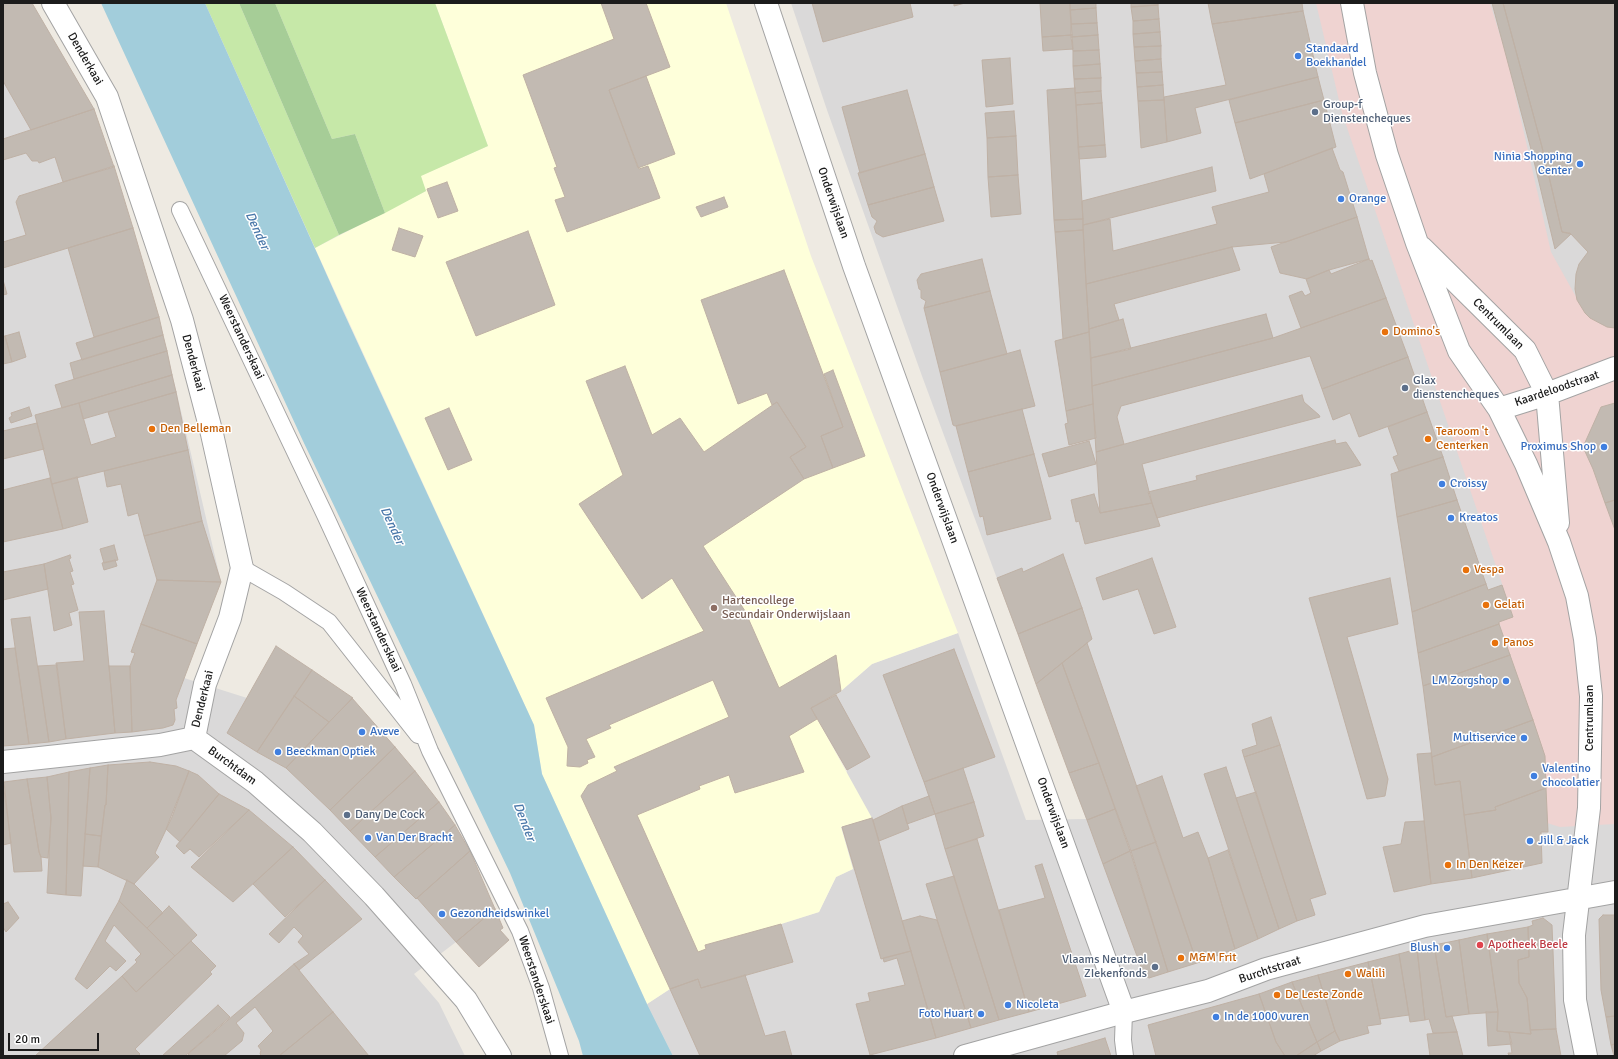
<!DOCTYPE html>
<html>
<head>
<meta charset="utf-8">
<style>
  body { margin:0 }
  #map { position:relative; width:1618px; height:1059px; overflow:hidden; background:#eeeae2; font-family:Signika,sans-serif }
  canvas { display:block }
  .frame { position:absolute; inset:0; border:4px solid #1c1c1c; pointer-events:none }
  .scale { position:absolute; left:8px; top:1033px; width:91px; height:18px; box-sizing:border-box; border:2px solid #1c1c1c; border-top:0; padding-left:5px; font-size:12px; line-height:14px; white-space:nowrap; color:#1c1c1c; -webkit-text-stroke:3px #fff; paint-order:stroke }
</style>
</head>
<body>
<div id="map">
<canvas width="1618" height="1059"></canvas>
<div class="frame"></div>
<div class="scale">20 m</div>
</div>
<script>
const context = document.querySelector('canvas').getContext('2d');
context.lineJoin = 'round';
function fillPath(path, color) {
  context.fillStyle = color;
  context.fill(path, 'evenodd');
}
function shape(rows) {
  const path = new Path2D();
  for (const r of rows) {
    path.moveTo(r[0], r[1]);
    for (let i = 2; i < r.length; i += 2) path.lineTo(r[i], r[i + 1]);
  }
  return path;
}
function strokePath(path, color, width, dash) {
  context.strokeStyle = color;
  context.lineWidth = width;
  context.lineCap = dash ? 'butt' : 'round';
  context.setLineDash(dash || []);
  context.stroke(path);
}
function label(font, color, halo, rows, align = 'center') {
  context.font = font + ' Signika,sans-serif';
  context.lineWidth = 3;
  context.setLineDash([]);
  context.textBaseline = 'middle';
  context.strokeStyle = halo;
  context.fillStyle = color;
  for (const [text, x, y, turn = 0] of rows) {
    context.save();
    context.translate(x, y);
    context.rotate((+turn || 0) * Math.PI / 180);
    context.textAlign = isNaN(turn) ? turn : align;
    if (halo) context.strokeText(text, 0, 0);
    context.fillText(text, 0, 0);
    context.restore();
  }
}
const residential = shape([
  [3,3,32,3,94,109,133,228,159,317,221,582,184,678,247,698,276,646,352,698,395,747,468,852,495,909,503,928,500,930,509,940,479,967,456,942,414,974,439,1003,465,1056,3,1056],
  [791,3,1615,3,1615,1056,673,1056,647,1004,670,989,698,979,781,924,819,912,836,877,853,869,841,827,847,770,811,708,841,691,872,664,958,633,1026,820,1086,819,922,376,827,110]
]);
const commercial = shape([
  [1316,3,1490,3,1507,58,1551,252,1585,313,1600,324,1615,328,1615,403,1601,407,1583,447,1593,469,1615,530,1615,824,1560,827,1547,823,1545,756,1499,622,1513,616,1342,113]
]);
const education = shape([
  [435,3,726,3,811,256,958,633,872,664,841,691,811,708,872,818,841,827,853,869,836,877,819,912,781,924,792,962,701,988,697,979,670,989,647,1004,542,774,534,725,315,248,426,191,420,176,488,146]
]);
const grass = shape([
  [205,3,239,3,339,235,315,248],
  [275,3,435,3,488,146,421,176,426,191,385,213,355,134,332,139]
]);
const forest = shape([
  [239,3,275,3,332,139,355,134,385,213,339,235]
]);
const water = shape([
  [101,3,205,3,343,311,534,725,542,774,647,1004,673,1056,583,1056,579,1041,510,873,303,441]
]);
const building = shape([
  [3,3,32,3,94,109,31,130,3,81,3,3],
  [601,3,646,3,670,67,609,90,639,169,648,166,660,198,567,232,555,200,565,197,554,168,557,167,523,75,614,39,601,3],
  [812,3,910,3,913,17,823,42,812,3],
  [954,3,965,3,954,6,954,3],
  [1040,3,1070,3,1072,35,1042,37,1040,3],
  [1070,3,1096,3,1096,8,1070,10,1070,3],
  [1131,3,1158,3,1158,5,1131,7,1131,3],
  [1208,3,1302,3,1303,11,1212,24,1208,3],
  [1492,3,1503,3,1542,147,1562,232,1571,234,1555,249,1532,153,1492,3],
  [1503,3,1615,3,1615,328,1607,327,1590,318,1585,313,1577,300,1575,289,1576,274,1579,264,1588,252,1570,233,1562,232,1542,147,1503,3],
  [1158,5,1159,19,1133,21,1131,7,1158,5],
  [1096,8,1097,23,1071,24,1070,10,1096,8],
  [1303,11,1318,77,1195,108,1201,133,1167,142,1164,97,1226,85,1212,24,1303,11],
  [1159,19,1160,32,1133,34,1133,21,1159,19],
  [1097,23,1098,35,1071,37,1071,24,1097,23],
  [1160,32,1161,46,1134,47,1133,34,1160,32],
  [1072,35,1073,49,1043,51,1042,37,1072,35],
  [1098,35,1099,50,1073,51,1071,37,1098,35],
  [1161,46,1161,59,1135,61,1134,47,1161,46],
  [1099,50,1100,64,1073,66,1073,51,1099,50],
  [1010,58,1013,104,986,107,982,60,1010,58],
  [1161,59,1162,72,1136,73,1135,61,1161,59],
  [1100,64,1101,78,1074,79,1073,66,1100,64],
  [1162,72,1163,85,1137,87,1136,73,1162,72],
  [646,76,675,154,638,168,609,90,646,76],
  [1318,77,1324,100,1235,123,1229,100,1318,77],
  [1101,78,1101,91,1075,93,1074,79,1101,78],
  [1163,85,1164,100,1138,101,1137,87,1163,85],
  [1075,88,1083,219,1054,220,1047,90,1075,88],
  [907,90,925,154,860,173,842,107,907,90],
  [1101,91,1102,103,1076,105,1075,93,1101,91],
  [1164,100,1167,142,1141,148,1138,101,1164,100],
  [1324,100,1336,147,1250,179,1235,123,1324,100],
  [1102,103,1105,145,1078,147,1076,105,1102,103],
  [94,109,114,167,63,182,55,157,39,163,38,161,32,161,26,153,3,160,3,139,94,109],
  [1014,111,1016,136,987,138,985,113,1014,111],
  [1016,136,1018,175,988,177,987,138,1016,136],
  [1105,145,1106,157,1079,159,1078,147,1105,145],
  [1332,148,1340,170,1343,172,1357,217,1286,242,1232,247,1086,284,1083,225,1110,219,1113,251,1217,224,1212,207,1269,192,1264,174,1332,148],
  [925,154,934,187,868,205,858,173,925,154],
  [114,166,133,228,3,268,3,242,26,235,16,202,19,196,114,166],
  [1212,167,1216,191,1083,225,1082,201,1212,167],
  [1018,175,1021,214,991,217,988,177,1018,175],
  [447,182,458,211,438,218,427,189,447,182],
  [934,187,944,221,883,237,876,233,874,227,877,221,872,217,868,205,934,187],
  [724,197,728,207,701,217,696,207,724,197],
  [1357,217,1369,259,1329,270,1307,279,1280,273,1271,247,1357,217],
  [1083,219,1083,230,1055,232,1054,220,1083,219],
  [133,228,159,317,94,337,68,248,133,228],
  [399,228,423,236,415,257,392,250,399,228],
  [1083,230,1089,332,1063,339,1055,232,1083,230],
  [528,231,555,305,476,336,446,262,528,231],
  [1232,247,1240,270,1114,304,1119,320,1089,329,1086,284,1232,247],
  [982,259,990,291,924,308,926,301,921,298,921,290,919,289,917,280,921,274,982,259],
  [1369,259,1370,261,1372,260,1386,298,1301,328,1289,296,1302,291,1305,296,1311,293,1306,279,1329,270,1331,274,1369,259],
  [784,270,843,427,821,436,833,468,804,479,790,457,806,447,777,402,772,405,767,393,738,404,701,300,784,270],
  [3,280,7,294,3,295,3,280],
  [990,291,1007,354,940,372,924,308,990,291],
  [1386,298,1408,357,1322,389,1310,356,1121,406,1117,417,1124,444,1096,452,1092,386,1273,338,1386,298],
  [1266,314,1273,338,1092,386,1091,358,1266,314],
  [159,317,163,335,82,360,76,343,159,317],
  [1123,319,1131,349,1091,358,1089,329,1123,319],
  [19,332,26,357,12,362,5,336,19,332],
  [1089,332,1093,404,1066,411,1055,341,1089,332],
  [163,335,167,351,74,379,70,363,163,335],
  [5,336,12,362,3,364,3,337,5,336],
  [1020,350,1035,406,955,426,953,425,940,372,1020,350],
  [167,351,172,375,62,408,55,385,167,351],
  [1408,357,1427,412,1359,437,1350,413,1333,420,1322,389,1408,357],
  [625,366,652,435,680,418,704,452,777,402,806,447,790,457,804,479,703,546,745,611,779,688,836,655,841,691,811,708,817,719,789,736,804,772,735,793,729,775,699,786,700,789,637,815,698,952,706,949,705,945,781,924,793,962,701,988,698,979,670,989,581,796,588,785,617,771,614,767,729,717,713,680,609,725,611,728,586,739,595,757,587,760,588,763,580,767,567,766,568,747,546,698,704,631,672,578,642,599,579,504,623,475,586,381,625,366],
  [833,370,865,456,833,468,821,436,843,427,824,374,833,370],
  [172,375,176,392,83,419,79,403,172,375],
  [176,392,188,450,52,484,35,415,79,403,91,445,116,437,108,412,176,392],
  [1302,395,1304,402,1319,415,1320,417,1142,464,1152,503,1100,513,1096,452,1302,395],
  [1615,403,1615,500,1605,503,1593,469,1583,447,1601,407,1615,403],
  [1093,404,1096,438,1069,445,1065,424,1068,423,1066,411,1093,404],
  [29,407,32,416,11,423,9,418,12,416,11,413,29,407],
  [449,408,472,460,448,470,425,418,449,408],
  [1022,409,1034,454,968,472,956,426,1022,409],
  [1427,412,1443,457,1399,471,1393,457,1398,455,1388,427,1427,412],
  [37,423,44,449,3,459,3,431,37,423],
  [1335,440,1336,444,1346,442,1361,465,1157,518,1148,492,1197,480,1196,476,1335,440],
  [1089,441,1096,464,1049,477,1042,454,1089,441],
  [188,450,202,521,144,536,138,513,128,516,121,484,107,487,104,471,188,450],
  [1034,454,1051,519,987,535,983,516,980,517,968,472,1034,454],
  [1443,457,1457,500,1397,517,1391,474,1443,457],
  [77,477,88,522,63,529,52,484,77,477],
  [50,478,63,529,3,542,3,490,50,478],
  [1094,494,1100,513,1152,503,1160,526,1085,544,1079,521,1076,522,1071,500,1094,494],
  [1457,500,1486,584,1412,612,1397,517,1457,500],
  [1615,500,1615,530,1605,503,1615,500],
  [202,521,221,582,157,580,144,536,202,521],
  [114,545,118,560,104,563,100,549,114,545],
  [1063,554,1082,608,1018,634,997,578,1022,568,1023,572,1063,554],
  [70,555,71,558,69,559,73,571,70,572,74,584,71,585,78,610,69,613,72,625,54,631,44,564,70,555],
  [1152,558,1176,627,1154,634,1138,589,1103,600,1096,578,1152,558],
  [115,560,117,566,104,570,102,563,115,560],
  [44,564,48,589,3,600,3,572,44,564],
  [1390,578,1398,624,1347,637,1388,779,1385,796,1367,799,1309,598,1390,578],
  [157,580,221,582,197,644,141,624,157,580],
  [1486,584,1488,590,1502,585,1513,617,1499,622,1499,624,1418,653,1412,612,1486,584],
  [1082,608,1092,639,1036,684,1018,634,1082,608],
  [104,611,115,733,66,739,56,663,84,661,79,612,104,611],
  [30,617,49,742,29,744,11,619,30,617],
  [141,624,197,644,176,700,177,708,174,709,175,720,173,725,163,728,132,732,130,666,135,653,131,652,141,624],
  [1499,624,1510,655,1423,686,1418,653,1499,624],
  [1087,643,1156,842,1131,851,1062,663,1087,643],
  [276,646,312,670,257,752,227,733,276,646],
  [15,648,29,744,3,746,3,649,15,648],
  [954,649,995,757,924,782,883,675,954,649],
  [1510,655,1533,720,1432,757,1423,686,1510,655],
  [1062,663,1099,763,1069,773,1036,684,1062,663],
  [57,665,66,739,49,742,38,666,57,665],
  [109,666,130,666,132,732,115,733,109,666],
  [312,670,353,698,329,722,294,696,312,670],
  [836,695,870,757,847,770,811,708,836,695],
  [294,696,329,722,286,768,257,752,294,696],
  [352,698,395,747,330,810,286,768,352,698],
  [1271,717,1280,745,1244,757,1242,750,1257,745,1252,724,1271,717],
  [1533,720,1545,756,1546,788,1495,807,1496,810,1464,815,1460,781,1435,785,1432,757,1533,720],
  [1280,745,1326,894,1310,899,1315,915,1297,921,1244,757,1280,745],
  [395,747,415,771,350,831,330,810,395,747],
  [1431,753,1435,785,1460,781,1472,878,1431,884,1417,754,1431,753],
  [150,762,176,766,189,771,172,817,155,853,159,857,134,884,98,867,105,805,106,805,108,765,150,762],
  [1099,763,1115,809,1087,820,1069,773,1099,763],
  [108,765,106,805,105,805,101,836,85,834,90,768,108,765],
  [1226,767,1279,929,1258,939,1204,774,1226,767],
  [90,768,81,896,66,895,69,772,90,768],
  [963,768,974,802,935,814,924,782,963,768],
  [189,771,198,775,219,794,180,842,166,829,189,771],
  [415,771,439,802,375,857,350,831,415,771],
  [69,772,66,895,47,893,51,818,47,777,69,772],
  [1162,776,1183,838,1198,832,1208,858,1235,949,1197,963,1136,786,1162,776],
  [47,777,51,818,48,858,41,857,39,852,27,779,47,777],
  [27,779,39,852,41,857,42,871,14,872,4,782,27,779],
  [3,782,11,843,3,845,3,782],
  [1546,788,1548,832,1541,832,1542,863,1472,878,1464,815,1496,810,1495,807,1546,788],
  [1256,792,1297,921,1279,929,1236,798,1256,792],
  [219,794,249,810,199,857,190,849,184,854,176,846,219,794],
  [929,796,935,814,907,824,902,806,929,796],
  [439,802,455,825,394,877,375,857,439,802],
  [974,802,984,836,945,849,935,814,974,802],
  [902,806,909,829,879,841,873,820,902,806],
  [1115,809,1130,851,1103,864,1087,820,1115,809],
  [249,810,293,847,233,902,191,867,249,810],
  [872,818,911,951,881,959,842,827,872,818],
  [1424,821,1431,884,1394,892,1383,847,1401,844,1405,822,1424,821],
  [455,825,470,851,416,899,394,877,455,825],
  [85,834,101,836,98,867,83,866,85,834],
  [977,839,1029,1012,999,1020,945,849,977,839],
  [1156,842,1197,963,1168,972,1131,851,1156,842],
  [293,847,325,880,285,917,253,884,293,847],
  [1228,850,1258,939,1235,949,1208,858,1228,850],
  [470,851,495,909,456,942,417,898,470,851],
  [1130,851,1168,972,1149,978,1144,975,1103,864,1130,851],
  [1042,864,1086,996,1029,1012,999,910,1045,898,1035,866,1042,864],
  [954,876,999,1020,971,1028,926,884,954,876],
  [127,880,134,884,163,913,147,928,119,901,127,880],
  [325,880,362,919,299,970,294,964,309,954,298,942,303,936,294,927,279,943,269,934,325,880],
  [119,901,175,956,136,992,122,976,137,962,135,960,141,954,114,925,105,941,126,961,116,971,110,966,87,989,75,979,119,901],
  [8,902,19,918,6,932,3,927,3,904,8,902],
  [169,906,197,935,175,956,147,928,169,906],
  [495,909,503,928,500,930,509,940,479,967,456,942,495,909],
  [1603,915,1615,915,1615,1016,1606,1017,1601,990,1599,919,1603,915],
  [920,916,937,920,971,1028,936,1038,902,921,920,916],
  [1543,918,1552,925,1556,1029,1530,1030,1527,998,1519,983,1518,960,1529,957,1528,927,1533,925,1532,921,1543,918],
  [1528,927,1529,957,1518,960,1519,983,1527,998,1531,1034,1497,1031,1498,1012,1487,934,1528,927],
  [1487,934,1498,1012,1469,1014,1459,940,1487,934],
  [1459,940,1469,1014,1446,1017,1434,945,1459,940],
  [191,941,216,966,210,972,212,974,135,1049,140,1054,138,1056,35,1056,122,976,136,992,191,941],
  [1434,945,1446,1017,1452,1016,1457,1032,1433,1033,1429,1019,1425,1020,1417,949,1434,945],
  [1417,949,1425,1020,1410,1022,1399,954,1417,949],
  [911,951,936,1038,870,1055,856,1004,870,1001,868,993,905,985,897,958,884,962,883,958,911,951],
  [1399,954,1409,1015,1380,1019,1368,962,1399,954],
  [1368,962,1381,1024,1367,1026,1369,1033,1340,1041,1335,1031,1318,975,1368,962],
  [294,964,333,1012,279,1056,262,1056,260,1054,261,1050,258,1046,273,1031,255,1007,236,1023,244,1033,242,1041,224,1056,190,1056,188,1054,294,964],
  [745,975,765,1036,785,1031,792,1056,700,1056,670,989,698,979,701,988,745,975],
  [1318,975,1335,1031,1317,1042,1292,982,1318,975],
  [1292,982,1317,1042,1296,1056,1285,1056,1276,1042,1259,994,1292,982],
  [1259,994,1276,1042,1285,1056,1156,1056,1148,1025,1259,994],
  [218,1005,230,1017,185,1056,162,1056,218,1005],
  [333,1012,369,1056,279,1056,333,1012],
  [1486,1012,1498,1012,1497,1031,1509,1032,1512,1044,1488,1046,1486,1012],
  [1615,1016,1615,1044,1611,1045,1606,1017,1615,1016],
  [1556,1029,1561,1056,1509,1056,1508,1053,1512,1053,1509,1032,1531,1034,1530,1030,1556,1029],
  [1335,1031,1340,1041,1321,1051,1317,1042,1335,1031],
  [1457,1032,1463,1056,1430,1056,1427,1034,1457,1032],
  [1105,1038,1111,1056,1058,1056,1057,1052,1105,1038],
  [1317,1042,1321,1051,1313,1056,1296,1056,1317,1042],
  [1615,1044,1615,1056,1614,1056,1611,1045,1615,1044]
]);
const service = shape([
  [180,210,325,515,403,684,430,751,520,931,541,988,560,1056],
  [242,568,284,592,329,622,418,735],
  [1124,1012,1123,1040,1125,1056]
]);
const minor = shape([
  [53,3,107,97,182,320,212,434,242,568,230,618,205,684,194,738],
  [766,3,854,266,1124,1012],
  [1352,3,1365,73,1387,155,1417,243,1459,351,1499,409,1526,464,1559,542,1577,596,1585,639,1591,696,1589,808,1574,935,1575,1000,1586,1056],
  [1422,248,1525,350,1547,394,1558,523],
  [1499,409,1547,394,1615,368],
  [3,762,160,745,194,738,255,782,312,832,374,896,466,1000,500,1056],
  [965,1056,1124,1012,1208,991,1266,969,1425,926,1615,892]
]);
const markers = [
  [1298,56,4,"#3f7fe0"],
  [1315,112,4,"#5c6f8a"],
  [1580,164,4,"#3f7fe0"],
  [1341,199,4,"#3f7fe0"],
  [1385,332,4,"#e8710a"],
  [1405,388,4,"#5c6f8a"],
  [152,429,4,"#e8710a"],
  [1428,439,4,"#e8710a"],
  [1604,447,4,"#3f7fe0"],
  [1442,484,4,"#3f7fe0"],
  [1451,518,4,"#3f7fe0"],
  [1466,570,4,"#e8710a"],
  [1486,605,4,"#e8710a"],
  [714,608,4,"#8d6e63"],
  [1495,643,4,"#e8710a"],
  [1506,681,4,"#3f7fe0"],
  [362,732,4,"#3f7fe0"],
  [1524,738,4,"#3f7fe0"],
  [278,752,4,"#3f7fe0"],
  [1534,776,4,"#3f7fe0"],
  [347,815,4,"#5c6f8a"],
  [368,838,4,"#3f7fe0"],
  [1530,841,4,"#3f7fe0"],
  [1448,865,4,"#e8710a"],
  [442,914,4,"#3f7fe0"],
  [1480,945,4,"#e0444e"],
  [1447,948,4,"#3f7fe0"],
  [1181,958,4,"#e8710a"],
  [1155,967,4,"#5c6f8a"],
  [1348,974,4,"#e8710a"],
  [1277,995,4,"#e8710a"],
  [1008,1005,4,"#3f7fe0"],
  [981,1014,4,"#3f7fe0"],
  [1216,1017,4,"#3f7fe0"]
];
const shopNames = [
  ["Standaard",1306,49],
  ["Boekhandel",1306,63],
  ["Ninia Shopping",1572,157,"right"],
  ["Center",1572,171,"right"],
  ["Orange",1349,199],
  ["Proximus Shop",1596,447,"right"],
  ["Croissy",1450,484],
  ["Kreatos",1459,518],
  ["LM Zorgshop",1498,681,"right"],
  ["Aveve",370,732],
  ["Multiservice",1516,738,"right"],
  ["Beeckman Optiek",286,752],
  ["Valentino",1542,769],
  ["chocolatier",1542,783],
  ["Van Der Bracht",376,838],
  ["Jill & Jack",1538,841],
  ["Gezondheidswinkel",450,914],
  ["Blush",1439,948,"right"],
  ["Nicoleta",1016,1005],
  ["Foto Huart",973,1014,"right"],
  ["In de 1000 vuren",1224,1017]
];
const streetNames = [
  ["Denderkaai",85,59,60],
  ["Onderwijslaan",833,203,71],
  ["Centrumlaan",1498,324,45],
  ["Weerstanderskaai",241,337,65],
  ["Denderkaai",193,363,75],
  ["Kaardeloodstraat",1557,389,-19],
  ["Onderwijslaan",942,508,70],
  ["Weerstanderskaai",378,630,65],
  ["Denderkaai",203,699,-76],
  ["Centrumlaan",1590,718,-90],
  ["Burchtdam",232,766,36],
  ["Onderwijslaan",1053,813,70],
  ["Burchtstraat",1270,970,-18],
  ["Weerstanderskaai",536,980,72]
];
const serviceNames = [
  ["Group-f",1323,105],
  ["Dienstencheques",1323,119],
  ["Glax",1413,381],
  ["dienstencheques",1413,395],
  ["Dany De Cock",355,815],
  ["Vlaams Neutraal",1147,960,"right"],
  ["ZIekenfonds",1147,974,"right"]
];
const foodNames = [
  ["Domino's",1393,332],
  ["Den Belleman",160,429],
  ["Tearoom 't",1436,432],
  ["Centerken",1436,446],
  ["Vespa",1474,570],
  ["Gelati",1494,605],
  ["Panos",1503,643],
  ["In Den Keizer",1456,865],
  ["M&M Frit",1189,958],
  ["Walili",1356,974],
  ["De Leste Zonde",1285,995]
];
const educationNames = [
  ["Hartencollege",722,601],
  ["Secundair Onderwijslaan",722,615]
];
const healthNames = [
  ["Apotheek Beele",1488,945]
];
const waterNames = [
  ["Dender",257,231,65],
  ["Dender",392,526,65],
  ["Dender",524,822,69]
];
fillPath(residential, '#dad9d9');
fillPath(commercial, '#efd3d1');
fillPath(education, '#feffda');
fillPath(grass, '#c6e8a8');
fillPath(forest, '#a6cd97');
fillPath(water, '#a2cddb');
fillPath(building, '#c2bab2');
strokePath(building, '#bfb1a5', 1);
strokePath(service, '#a3a3a3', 18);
strokePath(minor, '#a3a3a3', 24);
strokePath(service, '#fff', 16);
strokePath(minor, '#fff', 22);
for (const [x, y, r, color] of markers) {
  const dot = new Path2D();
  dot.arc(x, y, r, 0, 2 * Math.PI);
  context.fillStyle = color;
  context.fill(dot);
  strokePath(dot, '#fff', 1.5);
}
label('12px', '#366cbe', '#fff', shopNames, 'left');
label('12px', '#1c1c1c', '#fff', streetNames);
label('12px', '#4e5e75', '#fff', serviceNames, 'left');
label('12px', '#c56008', '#fff', foodNames, 'left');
label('12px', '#785e54', '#fff', educationNames, 'left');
label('12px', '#be3a42', '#fff', healthNames, 'left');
label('italic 13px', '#4a78aa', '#fff', waterNames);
</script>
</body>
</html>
